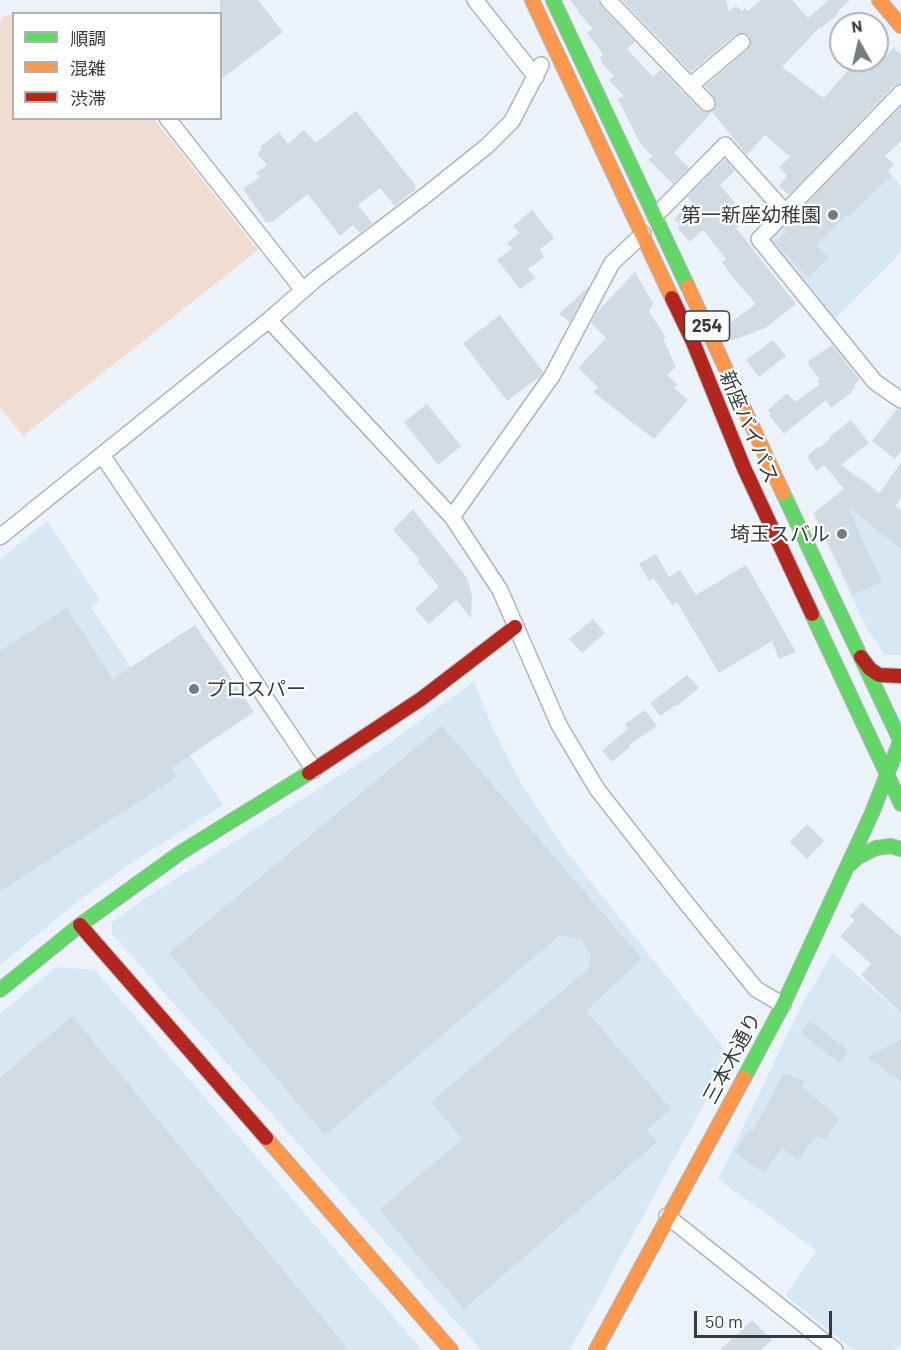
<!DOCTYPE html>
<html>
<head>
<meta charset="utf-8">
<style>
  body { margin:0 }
  #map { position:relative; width:901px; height:1350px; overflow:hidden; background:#ebf2f9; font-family:Barlow,"Noto Sans JP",sans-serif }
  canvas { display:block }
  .legend { position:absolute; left:12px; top:12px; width:210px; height:108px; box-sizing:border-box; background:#fff; border:2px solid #afb1b3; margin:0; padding:8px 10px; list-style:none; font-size:18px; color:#363b40 }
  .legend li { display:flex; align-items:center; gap:12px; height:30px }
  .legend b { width:30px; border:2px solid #afb1b3 }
  .north { position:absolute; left:829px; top:12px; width:60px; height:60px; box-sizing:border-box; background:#fff; border:2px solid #afb1b3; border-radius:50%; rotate:352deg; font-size:16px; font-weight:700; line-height:24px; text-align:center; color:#363b40 }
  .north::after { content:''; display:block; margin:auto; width:21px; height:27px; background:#757b81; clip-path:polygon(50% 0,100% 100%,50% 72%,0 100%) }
  .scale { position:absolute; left:694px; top:1311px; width:138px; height:27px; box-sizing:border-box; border:3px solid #363b40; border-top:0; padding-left:8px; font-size:18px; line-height:21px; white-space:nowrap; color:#363b40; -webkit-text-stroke:4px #fff; paint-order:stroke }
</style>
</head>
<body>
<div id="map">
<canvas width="901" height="1350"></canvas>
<ul class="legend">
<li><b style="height:8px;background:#63d668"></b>順調</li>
<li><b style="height:8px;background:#ff974d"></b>混雑</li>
<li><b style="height:8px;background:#b3261e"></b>渋滞</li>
</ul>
<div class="north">N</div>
<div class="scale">50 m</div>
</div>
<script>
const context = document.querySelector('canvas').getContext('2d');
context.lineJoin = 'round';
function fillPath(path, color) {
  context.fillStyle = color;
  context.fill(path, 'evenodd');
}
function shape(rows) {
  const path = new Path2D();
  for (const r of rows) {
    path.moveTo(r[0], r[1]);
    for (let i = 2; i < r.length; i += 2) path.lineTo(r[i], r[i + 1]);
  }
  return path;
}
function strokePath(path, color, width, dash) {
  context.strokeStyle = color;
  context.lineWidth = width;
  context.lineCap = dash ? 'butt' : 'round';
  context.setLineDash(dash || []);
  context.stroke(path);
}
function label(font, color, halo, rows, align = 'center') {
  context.font = font + ' Barlow,"Noto Sans JP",sans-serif';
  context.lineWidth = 4.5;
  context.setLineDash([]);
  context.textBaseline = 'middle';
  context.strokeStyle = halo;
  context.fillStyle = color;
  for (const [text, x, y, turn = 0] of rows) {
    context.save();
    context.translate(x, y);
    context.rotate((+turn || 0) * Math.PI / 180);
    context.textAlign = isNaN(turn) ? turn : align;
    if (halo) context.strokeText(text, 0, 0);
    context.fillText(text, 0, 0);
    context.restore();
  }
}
const built = shape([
  [861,143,892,175,901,187,901,252,835,319,767,238],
  [859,476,901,509,901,655,885,655,867,629,813,514],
  [47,521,100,600,91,608,223,805,139,858,85,896,0,965,0,559],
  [474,681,491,724,521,783,563,847,730,1056,570,1350,481,1350,112,934,112,922,150,895,383,748],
  [832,953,898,1011,901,1008,901,1343,894,1350,853,1350,785,1295,817,1251,718,1179,800,1009],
  [56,967,95,970,422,1350,0,1350,0,1014]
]);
const green = shape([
  [13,14,14,118,154,119,258,250,23,436,0,407,0,22,2,17]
]);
const building = shape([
  [220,0,258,0,283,32,220,80],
  [570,0,598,0,601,7,635,42,627,49,653,77,661,70,700,110,705,112,713,110,717,101,705,86,748,49,751,45,750,36,745,33,736,34,691,72,622,0,726,0,729,11,736,6,742,11,745,8,748,11,761,0,792,0,808,18,829,0,850,0,837,12,838,14,821,28,820,27,782,67,824,98,857,60,877,60,877,50,885,57,893,48,901,54,901,84,894,86,789,195,779,186,787,176,779,167,790,157,766,136,764,136,747,155,712,112,674,153,689,168,673,184,648,159,653,157,640,143,618,99,624,96,609,80,614,76,602,63,600,58,603,54,587,33,593,29,577,11,578,10],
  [901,107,901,141,885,156,894,165,888,171,892,175,849,216,847,214,816,245,829,257,808,277,775,243,787,232,783,228],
  [356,111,416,186,414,187,416,189,395,206,380,188,358,205,372,223,360,233,353,225,340,236,308,194,272,222,266,222,243,189,260,177,256,173,267,165,257,154,262,149,260,147,279,132,288,144,304,130,316,143],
  [725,159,735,171,720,185,739,208,730,214,739,226,736,228,796,304,765,328,731,341,725,326,756,304,732,276,722,262,726,259,703,230,690,242,679,230,678,227,680,225,674,219,692,202,687,197],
  [532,210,554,238,540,249,544,257,528,269,535,278,520,289,497,260,512,248,507,243,519,233,513,226],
  [635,272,653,303,649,312,666,337,663,339,676,367,667,375,677,384,674,388,688,400,654,439,593,392,598,387,578,368,606,338,591,323,597,312],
  [589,286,570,322,559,314],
  [500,315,543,372,539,377,507,401,463,343],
  [773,340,786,356,759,377,746,360],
  [832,345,860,380,854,385,856,387,851,391,852,392,831,408,826,400,784,434,769,415,771,414,768,410,787,393,795,402,820,384,817,381,820,380,807,362],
  [427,404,461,446,438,465,404,422],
  [897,409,901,410,901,451,895,459,872,441],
  [851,420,869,443,841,465,879,494,901,462,901,498,895,507,901,511,901,549,848,507,882,582,853,595,814,513,844,489,824,465,817,471,807,457,817,447,819,448,830,439,829,437],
  [413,509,467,578,472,596,471,618,456,600,429,624,415,609,439,587,418,562,420,560,393,530],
  [656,554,669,577,680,570,696,595,746,565,796,652,779,659,772,641,719,673,677,602,672,605,654,578,649,581,639,564],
  [67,608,113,679,195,625,254,712,171,768,177,777,0,891,0,651],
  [593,619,605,633,582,653,569,639],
  [687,675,699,688,677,706,676,705,660,716,650,703],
  [645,710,657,726,629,745,630,747,612,762,602,750,628,729,625,724],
  [442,726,642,959,586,1011,671,1109,646,1130,657,1142,464,1309,379,1210,462,1139,431,1102,588,969,591,955,581,939,560,935,325,1135,169,953],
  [807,824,824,841,807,859,790,842],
  [862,902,901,937,901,1013,861,975,871,964,840,936,855,920,850,916],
  [72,1016,349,1350,0,1350,0,1078],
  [810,1021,849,1051,839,1063,801,1033],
  [901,1039,901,1082,868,1057],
  [783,1073,805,1081,802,1087,839,1118,826,1139,816,1136,798,1160,782,1148,764,1173,734,1152,750,1129,753,1131],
  [752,1320,772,1340,761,1350,720,1350]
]);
const street = shape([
  [475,0,536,77],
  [608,0,707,103],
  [690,86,742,42],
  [901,93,759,239,875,382,901,400],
  [167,118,303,290],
  [655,216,725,145,786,213],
  [269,320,452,517,500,590,559,725,597,789,687,904,756,989,783,1005],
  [102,455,314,770],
  [452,517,552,376,612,263,643,234],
  [0,537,269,320,317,278,426,195,487,146,512,121,541,65],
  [667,1216,835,1350]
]);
const fast = shape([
  [553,0,688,287],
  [783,493,901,742],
  [812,614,901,804],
  [848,866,858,857,876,848,891,846,901,849],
  [0,990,80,925,180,853,309,773],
  [744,1078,783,1005,872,813,901,739]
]);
const slow = shape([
  [532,0,672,298],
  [879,0,901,26],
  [688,287,783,493],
  [266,1138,451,1350],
  [596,1350,744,1078]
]);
const jam = shape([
  [672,298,693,342,744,468,812,614],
  [861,657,870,669,879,675,901,676],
  [309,773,421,699,515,627],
  [80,925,266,1138]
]);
const markers = [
  [833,215,6,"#757b81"],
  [842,534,6,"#757b81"],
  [194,689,6,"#757b81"]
];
const shields = [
  [707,326,45]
];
const shieldNames = [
  ["254",707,326]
];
const poiNames = [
  ["第一新座幼稚園",821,215],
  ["埼玉スバル",830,534],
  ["プロスパー",206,689,"left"]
];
const streetNames = [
  ["新座バイパス",749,427,67],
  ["三本木通り",732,1058,-62]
];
fillPath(built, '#d8e7f4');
fillPath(green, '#f1dcd2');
fillPath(building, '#d0dbe3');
strokePath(street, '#afb4ba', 18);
strokePath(fast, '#afb4ba', 16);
strokePath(slow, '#afb4ba', 16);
strokePath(jam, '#afb4ba', 16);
strokePath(street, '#fcfdfe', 15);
strokePath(fast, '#63d668', 14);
strokePath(slow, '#ff974d', 14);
strokePath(jam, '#b3261e', 14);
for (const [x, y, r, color] of markers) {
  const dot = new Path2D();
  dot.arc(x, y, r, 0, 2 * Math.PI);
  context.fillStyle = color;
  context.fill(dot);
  strokePath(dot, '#fff', 2);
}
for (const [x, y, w] of shields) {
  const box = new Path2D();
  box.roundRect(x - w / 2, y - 15, w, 30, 4.5);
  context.fillStyle = '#fff';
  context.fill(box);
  strokePath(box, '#363b40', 1.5);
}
label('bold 18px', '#363b40', null, shieldNames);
label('20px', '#363b40', '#fff', poiNames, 'right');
label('20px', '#363b40', '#fff', streetNames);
</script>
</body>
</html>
